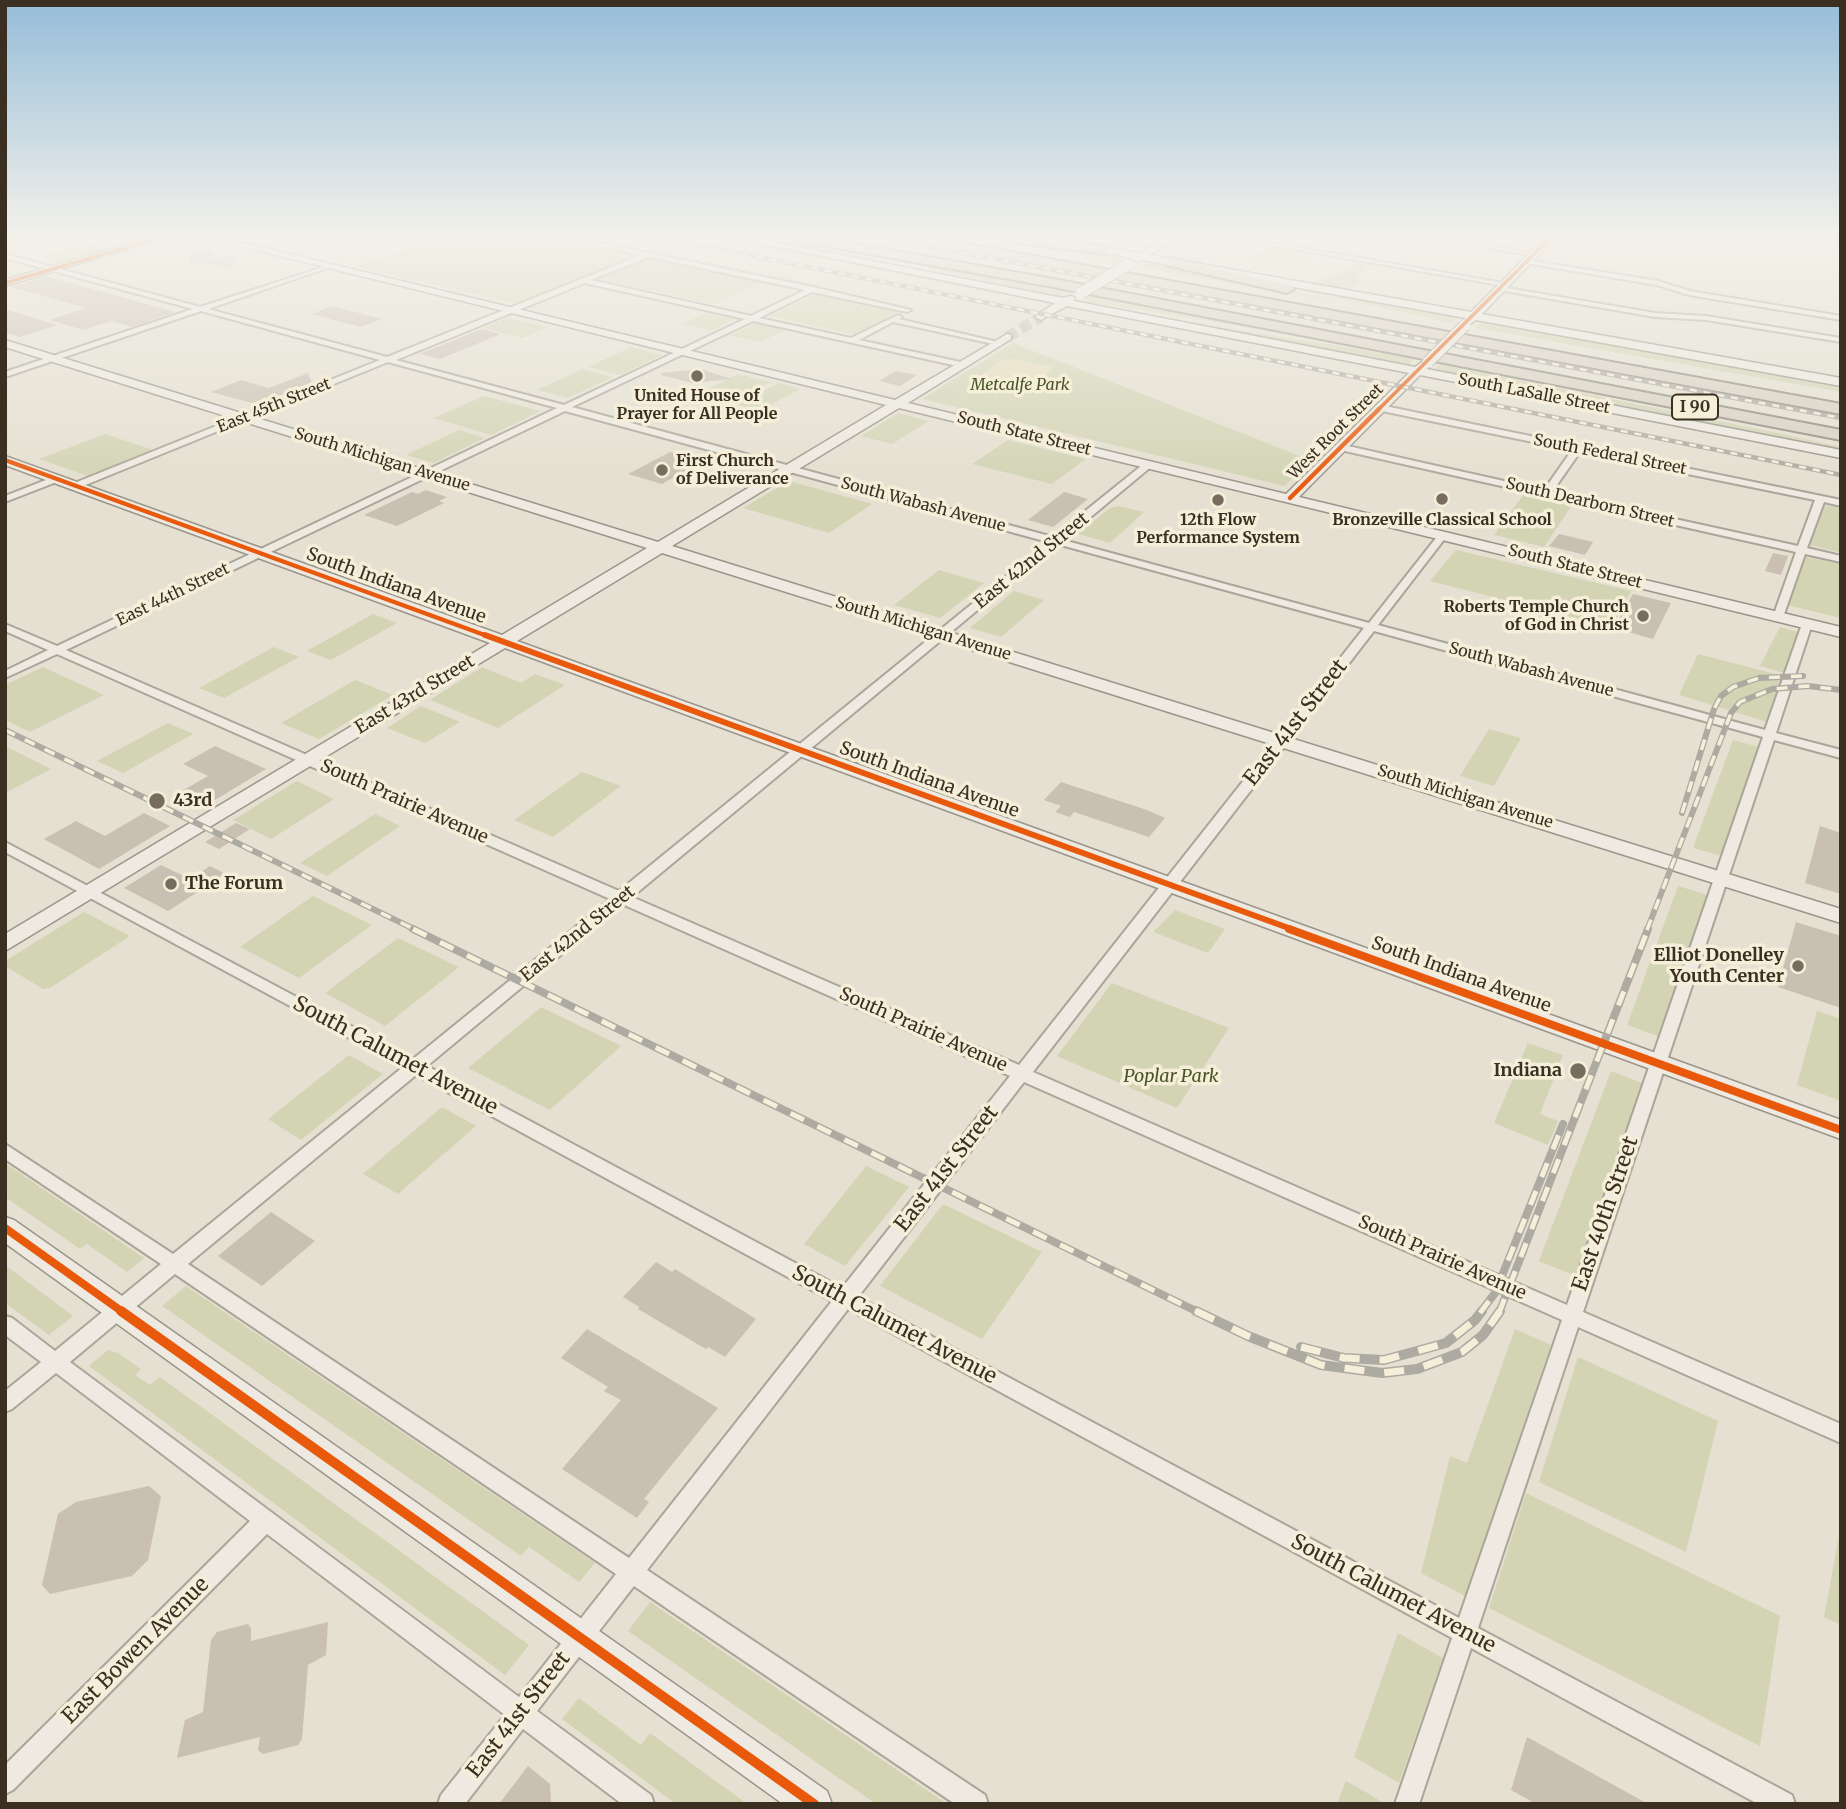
<!DOCTYPE html>
<html>
<head>
<meta charset="utf-8">
<style>
  body { margin:0 }
  #map { position:relative; width:1846px; height:1809px; overflow:hidden; background:#e5e0d1; font-family:Merriweather,serif }
  canvas { display:block }
  .frame { position:absolute; inset:0; border:7px solid #3a2f21; pointer-events:none }
</style>
</head>
<body>
<div id="map">
<canvas width="1846" height="1809"></canvas>
<div class="frame"></div>
</div>
<script>
const context = document.querySelector('canvas').getContext('2d');
context.lineJoin = 'round';
function fillPath(path, color) {
  context.fillStyle = color;
  context.fill(path, 'evenodd');
}
function shape(rows) {
  const path = new Path2D();
  for (const r of rows) {
    path.moveTo(r[0], r[1]);
    for (let i = 2; i < r.length; i += 2) path.lineTo(r[i], r[i + 1]);
  }
  return path;
}
function strokePath(path, color, width, dash) {
  context.strokeStyle = color;
  context.lineWidth = width;
  context.lineCap = dash ? 'butt' : 'round';
  context.setLineDash(dash || []);
  context.stroke(path);
}
function label(font, color, halo, rows, align = 'center') {
  context.font = font + ' Merriweather,serif';
  context.lineWidth = 7;
  context.setLineDash([]);
  context.textBaseline = 'middle';
  context.strokeStyle = halo;
  context.fillStyle = color;
  for (const [text, x, y, turn = 0] of rows) {
    context.save();
    context.translate(x, y);
    context.rotate((+turn || 0) * Math.PI / 180);
    context.textAlign = isNaN(turn) ? turn : align;
    if (halo) context.strokeText(text, 0, 0);
    context.fillText(text, 0, 0);
    context.restore();
  }
}
const green = shape([
  [379,237,551,237,640,255,519,304,355,267,417,246],
  [709,237,722,237,1052,302,1049,304],
  [746,237,774,237,950,276,949,277],
  [976,237,1035,242,1126,257,1116,263],
  [90,243,111,248,61,263,41,257],
  [1268,247,1313,255,1298,266,1251,258],
  [864,254,1004,278,1070,291,1059,297],
  [648,258,762,282,714,304,598,279],
  [1150,260,1356,305,1138,267],
  [1356,263,1370,265,1355,277,1362,279,1349,291,1316,285,1331,274,1339,275],
  [1236,276,1459,315,1451,323],
  [819,292,902,310,855,335,769,316],
  [1092,295,1304,336,1082,301],
  [706,313,735,319,710,331,680,324],
  [508,318,548,327,522,338,483,328],
  [1159,318,1334,345,1414,359,1407,366],
  [1483,320,1841,384,1841,392,1476,328],
  [755,323,785,330,760,342,730,335],
  [1013,343,1310,460,1285,486,922,399],
  [631,347,662,355,620,375,588,367],
  [1440,364,1783,434,1841,447,1841,451,1433,371],
  [582,369,613,377,568,398,537,390],
  [738,374,771,382,731,402,698,394],
  [778,383,800,389,760,411,738,405],
  [484,396,541,411,491,435,433,418],
  [898,413,929,421,892,444,861,436],
  [459,430,485,438,433,463,406,455],
  [105,434,153,450,88,476,39,459],
  [1008,440,1086,459,1052,484,972,464],
  [789,481,851,498,872,504,829,533,743,508],
  [1524,494,1572,505,1544,547,1494,535],
  [1823,505,1841,508,1841,553,1810,545],
  [1118,506,1144,512,1110,543,1078,534,1110,508],
  [1456,550,1631,591,1612,627,1430,581],
  [1805,557,1841,564,1841,618,1787,605],
  [939,570,984,583,940,618,894,605],
  [1014,591,1044,600,1001,637,970,628],
  [373,614,397,623,331,660,307,651],
  [1780,627,1798,632,1784,673,1760,666],
  [274,647,299,657,224,698,199,688],
  [1698,654,1783,676,1767,722,1679,695],
  [43,667,104,695,30,732,5,720,5,685],
  [482,667,521,683,535,674,565,685,498,728,430,700],
  [355,680,393,695,319,739,281,723],
  [421,706,460,722,425,743,387,728],
  [168,723,193,734,123,773,97,761],
  [1489,729,1521,738,1494,786,1460,776],
  [1733,740,1759,747,1722,856,1693,848],
  [5,746,51,769,5,793],
  [582,772,621,786,553,837,514,820],
  [297,781,334,799,271,839,233,820],
  [375,814,400,826,327,876,300,863],
  [1678,886,1708,895,1658,1036,1627,1025],
  [313,896,372,925,299,978,240,947],
  [1175,910,1225,929,1208,953,1153,932],
  [84,912,130,936,50,988,43,989,5,966,5,961],
  [398,938,459,967,385,1026,325,993],
  [1112,983,1229,1028,1177,1108,1057,1056],
  [541,1007,621,1046,550,1110,468,1068],
  [1817,1011,1841,1019,1841,1101,1797,1085],
  [1528,1043,1563,1055,1540,1114,1558,1121,1548,1145,1494,1123],
  [349,1055,383,1074,301,1140,268,1119],
  [1611,1071,1642,1083,1576,1276,1539,1261],
  [442,1107,476,1126,398,1194,363,1174],
  [5,1163,144,1258,127,1272,87,1244,80,1249,5,1197],
  [866,1166,909,1187,845,1266,804,1244],
  [943,1204,1042,1252,982,1339,880,1286],
  [5,1265,73,1316,49,1335,5,1303],
  [186,1286,595,1563,579,1582,529,1547,521,1556,162,1306],
  [1515,1329,1551,1345,1465,1596,1421,1573,1450,1456,1467,1463],
  [108,1350,118,1353,141,1369,135,1375,150,1385,160,1377,529,1645,505,1675,89,1366],
  [1578,1357,1718,1421,1686,1552,1539,1482],
  [1526,1493,1780,1616,1760,1746,1489,1608],
  [1841,1525,1841,1625,1824,1617],
  [650,1602,947,1804,876,1804,628,1631],
  [1398,1633,1443,1658,1399,1783,1354,1757],
  [579,1698,641,1745,650,1733,747,1804,676,1804,562,1719],
  [1346,1781,1369,1794,1385,1804,1337,1804]
]);
const sand = shape([
  [1013,359,1053,367,1052,370,1042,378,1019,381,994,378,982,374,1003,360]
]);
const building = shape([
  [206,250,214,252,212,257,237,255,231,269,211,264,188,266,191,253],
  [46,276,118,296,175,312,132,327,112,321,83,330,49,320,86,308,11,287],
  [332,306,382,319,361,327,311,314],
  [5,309,57,325,20,337,5,332],
  [481,329,501,334,440,359,420,354],
  [701,369,732,379,692,383,661,375,661,373],
  [896,371,917,375,900,386,879,381],
  [308,373,312,383,271,399,265,397,260,402,252,403,211,392,241,380,269,388],
  [670,452,698,457,694,459,703,461,662,484,628,474],
  [426,490,447,497,439,501,444,503,397,526,364,515,412,492,418,494],
  [1064,492,1088,499,1053,527,1028,520],
  [1559,534,1593,542,1585,555,1549,546],
  [1773,553,1788,556,1781,575,1765,571],
  [1633,594,1671,603,1653,639,1614,628],
  [215,746,266,769,202,808,175,795,208,776,183,764],
  [1061,782,1147,810,1165,818,1149,837,1074,812,1070,817,1055,812,1061,806,1044,800],
  [144,813,170,826,99,869,44,839,76,821,105,836],
  [236,823,250,829,219,849,205,842],
  [1820,826,1841,833,1841,894,1805,883],
  [161,865,190,879,210,866,226,874,168,911,124,888],
  [1796,922,1841,936,1841,1008,1778,987],
  [271,1212,315,1241,262,1286,218,1256],
  [656,1262,672,1272,675,1269,756,1319,725,1357,708,1347,706,1349,638,1309,639,1307,623,1297],
  [587,1329,718,1408,644,1499,649,1502,637,1518,562,1469,621,1400,604,1391,608,1387,561,1358],
  [149,1486,161,1496,148,1560,132,1576,50,1594,42,1585,58,1514,76,1502],
  [328,1622,326,1655,308,1665,302,1739,298,1745,263,1754,258,1750,260,1737,177,1758,185,1720,203,1712,211,1640,217,1632,248,1624,251,1628,251,1641],
  [1527,1737,1648,1804,1536,1804,1511,1790],
  [528,1766,550,1784,551,1804,499,1804]
]);
const secondaryTunnel = shape([
  [1007,337,1041,317]
]);
const street = shape([
  [561,237,573,237,813,287,911,310,907,312,812,292,759,318,851,338,898,315,902,317,899,319,1002,343,998,345,893,322,859,340,965,363,966,365,962,367,753,321,572,407,1053,537,1146,462,1152,462,1152,466,1063,540,1369,623,1440,533,1446,533,1446,537,1378,625,1765,730,1802,624,1803,622,1811,622,1812,624,1776,733,1841,750,1841,758,1774,740,1583,1312,1841,1424,1841,1443,1578,1327,1478,1628,1792,1795,1795,1804,1758,1804,1471,1648,1419,1804,1395,1804,1452,1638,848,1309,647,1570,985,1795,988,1804,955,1804,634,1586,537,1711,651,1795,654,1804,622,1804,523,1729,465,1804,438,1804,441,1795,505,1715,267,1534,13,1790,5,1794,5,1765,250,1521,56,1373,12,1409,5,1412,5,1391,41,1362,5,1335,5,1316,12,1318,55,1351,161,1264,5,1159,5,1144,173,1254,403,1067,5,852,5,842,413,1059,610,899,57,654,5,678,5,671,48,650,5,631,5,624,57,646,557,408,388,362,78,488,72,488,72,484,380,360,201,311,5,377,5,372,193,309,5,258,5,254,200,307,330,265,330,267,208,309,387,357,641,255,561,237],
  [649,257,805,290,751,316,591,280,649,257],
  [585,283,745,319,564,405,396,360,585,283],
  [565,411,1048,542,619,891,66,650,565,411],
  [1057,544,1364,628,1019,1065,632,897,1057,544],
  [1374,631,1763,737,1567,1305,1033,1072,1374,631],
  [622,904,1010,1076,842,1288,427,1066,622,904],
  [416,1075,832,1301,629,1558,188,1264,416,1075],
  [1024,1082,1562,1320,1459,1618,858,1297,1024,1082],
  [175,1274,616,1574,519,1697,70,1362,175,1274],
  [1225,237,1239,237,1509,284,1505,286,1225,237],
  [1426,237,1441,237,1538,254,1535,256,1426,237],
  [1527,260,1658,281,1690,291,1841,316,1841,320,1689,295,1657,285,1525,263,1527,260],
  [1501,287,1655,313,1706,316,1841,338,1841,342,1706,320,1655,317,1499,290,1501,287],
  [1380,405,1841,500,1841,506,1824,502,1807,548,1841,556,1841,562,1805,554,1783,617,1782,619,1774,619,1773,617,1796,552,1336,449,1336,445,1339,444,1544,490,1572,450,1377,410,1376,408,1380,405],
  [1580,452,1815,500,1798,546,1552,492,1580,452],
  [56,476,61,479,59,481,5,502,5,496,56,476]
]);
const secondary = shape([
  [152,237,167,237,5,286,5,280,152,237],
  [202,237,219,237,895,400,1007,334,1011,335,1011,339,908,403,1286,494,1409,373,1067,306,1041,320,1035,317,1037,315,1055,303,728,237,748,237,1063,298,1070,296,1074,297,1074,301,1415,367,1425,360,1431,364,1427,369,1841,450,1841,458,1420,375,1299,497,1841,627,1841,637,899,408,672,546,1841,909,1841,923,662,553,517,641,1841,1120,1841,1139,505,648,5,951,5,934,490,643,5,465,5,456,502,635,647,548,5,347,5,340,658,542,886,405,202,237],
  [1026,237,1047,237,1139,253,1167,237,1179,237,1150,255,1471,312,1546,237,1556,237,1482,314,1841,378,1841,386,1476,320,1467,326,1461,323,1466,318,1143,260,1137,262,1133,258,1026,237],
  [5,1217,14,1220,827,1791,832,1804,783,1804,5,1243,5,1217]
]);
const highway = shape([
  [791,237,817,237,1048,278,1841,430,1841,440,1048,286,797,241,791,237],
  [904,237,930,237,1841,404,1841,414,910,241,904,237],
  [997,237,1032,237,1105,246,1111,250,1105,254,1003,241,997,237],
  [1170,258,1292,286,1294,289,1287,293,1166,265,1166,259,1170,258]
]);
const railFar3 = shape([
  [660,237,1841,475],
  [878,237,1841,418],
  [1826,237,1841,239]
]);
const railFar2 = shape([
  [5,730,416,930],
  [1682,813,1714,709,1721,696,1733,687,1759,678,1803,676],
  [1647,930,1731,713,1740,702,1772,689,1808,686,1841,690]
]);
const railFar1 = shape([
  [413,929,1200,1313],
  [1480,1313,1495,1293,1563,1124],
  [1499,1313,1648,929]
]);
const rail = shape([
  [1196,1311,1248,1336,1321,1365,1382,1373,1417,1369,1462,1352,1483,1335,1500,1311],
  [1301,1347,1344,1358,1384,1360,1446,1343,1475,1320,1482,1311]
]);
const secondaryBridge = shape([
  [1081,293,1127,265],
  [1428,362,1465,325]
]);
const cyclewayFar4 = shape([
  [5,283,162,237],
  [1377,411,1551,237]
]);
const cyclewayFar3 = shape([
  [5,460,490,637],
  [1290,498,1379,409]
]);
const cyclewayFar2 = shape([
  [485,635,1294,930]
]);
const cyclewayFar1 = shape([
  [1289,929,1841,1130],
  [5,1228,124,1313]
]);
const cycleway = shape([
  [121,1311,814,1804]
]);
const markers = [
  [697,376,7,"#766d5f"],
  [662,470,7,"#766d5f"],
  [1442,499,7,"#766d5f"],
  [1218,500,7,"#766d5f"],
  [1643,616,7,"#766d5f"],
  [157,801,9,"#766d5f"],
  [171,884,7,"#766d5f"],
  [1798,966,7,"#766d5f"],
  [1578,1071,9,"#766d5f"]
];
const farParknames = [
  ["Metcalfe Park",1020,385]
];
const farStreetnames = [
  ["South LaSalle Street",1534,394,11],
  ["East 45th Street",274,406,-22],
  ["West Root Street",1336,432,-45],
  ["South State Street",1024,434,14],
  ["South Federal Street",1610,455,11],
  ["South Michigan Avenue",382,460,17],
  ["South Dearborn Street",1590,503,13],
  ["South Wabash Avenue",923,505,15],
  ["South State Street",1575,567,14],
  ["East 44th Street",173,595,-26],
  ["South Michigan Avenue",923,629,17],
  ["South Wabash Avenue",1531,670,15],
  ["South Michigan Avenue",1465,797,17]
];
const farPoinames = [
  ["United House of",697,396],
  ["Prayer for All People",697,414],
  ["First Church",676,461,"left"],
  ["of Deliverance",676,479,"left"],
  ["12th Flow",1218,520],
  ["Performance System",1218,538],
  ["Bronzeville Classical School",1442,520],
  ["Roberts Temple Church",1629,607,"right"],
  ["of God in Christ",1629,625,"right"]
];
const shields = [
  [1695,407,46]
];
const shieldNames = [
  ["I 90",1695,407]
];
const streetNames = [
  ["East 42nd Street",1032,561,-39],
  ["South Indiana Avenue",396,586,20],
  ["East 43rd Street",415,695,-31],
  ["South Indiana Avenue",929,780,20],
  ["South Prairie Avenue",404,802,24],
  ["East 42nd Street",578,934,-39],
  ["South Indiana Avenue",1461,975,20],
  ["South Prairie Avenue",923,1030,24],
  ["South Prairie Avenue",1442,1258,24]
];
const poiNames = [
  ["43rd",173,801],
  ["The Forum",185,884],
  ["Elliot Donelley",1784,956,"right"],
  ["Youth Center",1784,977,"right"],
  ["Indiana",1562,1071,"right"]
];
const parkNames = [
  ["Poplar Park",1171,1077]
];
const nearStreetnames = [
  ["East 41st Street",1296,723,-52],
  ["South Calumet Avenue",395,1056,28],
  ["East 41st Street",947,1169,-52],
  ["East 40th Street",1606,1214,-71],
  ["South Calumet Avenue",894,1325,28],
  ["South Calumet Avenue",1393,1594,28],
  ["East Bowen Avenue",136,1651,-45],
  ["East 41st Street",519,1715,-52]
];
fillPath(green, '#d2d4b4');
fillPath(sand, '#e6ddba');
fillPath(building, '#c9bfb2');
strokePath(secondaryTunnel, '#c3bdae', 11, [11, 5]);
strokePath(street, '#aba599', 4);
strokePath(secondary, '#9a958a', 3);
strokePath(highway, '#908b80', 4);
fillPath(street, '#eeeae2');
fillPath(secondary, '#eeeae2');
fillPath(highway, '#d8d1c2');
strokePath(railFar3, '#adaaa2', 4.5);
strokePath(railFar2, '#adaaa2', 6);
strokePath(railFar1, '#adaaa2', 8);
strokePath(rail, '#adaaa2', 10);
strokePath(railFar3, '#f5eed8', 2.5, [7]);
strokePath(railFar2, '#f5eed8', 3.5, [11]);
strokePath(railFar1, '#f5eed8', 5, [15]);
strokePath(rail, '#f5eed8', 7, [20]);
strokePath(secondaryBridge, '#9a958a', 13, []);
strokePath(secondaryBridge, '#eeeae2', 11);
strokePath(cyclewayFar4, '#e8590c', 3.5);
strokePath(cyclewayFar3, '#e8590c', 4.5);
strokePath(cyclewayFar2, '#e8590c', 6);
strokePath(cyclewayFar1, '#e8590c', 8);
strokePath(cycleway, '#e8590c', 10);
const sky = context.createLinearGradient(0, 0, 0, 490);
sky.addColorStop(0, '#96bdd9');
sky.addColorStop(0.48, '#f3f1ea');
sky.addColorStop(1, '#f3f1ea00');
context.fillStyle = sky;
context.fillRect(0, 0, 1846, 490);
for (const [x, y, r, color] of markers) {
  const dot = new Path2D();
  dot.arc(x, y, r, 0, 2 * Math.PI);
  context.fillStyle = color;
  context.fill(dot);
  strokePath(dot, '#f5eed8', 2.5);
}
label('italic 16px', '#475628', '#f5eed8', farParknames);
label('16px', '#3a2f21', '#f5eed8', farStreetnames);
label('bold 16px', '#3a2f21', '#f5eed8', farPoinames);
for (const [x, y, w] of shields) {
  const box = new Path2D();
  box.roundRect(x - w / 2, y - 12.5, w, 25, 5);
  context.fillStyle = '#f5eed8';
  context.fill(box);
  strokePath(box, '#3a2f21', 2);
}
label('bold 16px', '#3a2f21', null, shieldNames);
label('18px', '#3a2f21', '#f5eed8', streetNames);
label('bold 18px', '#3a2f21', '#f5eed8', poiNames, 'left');
label('italic 18px', '#475628', '#f5eed8', parkNames);
label('21px', '#3a2f21', '#f5eed8', nearStreetnames);
</script>
</body>
</html>
